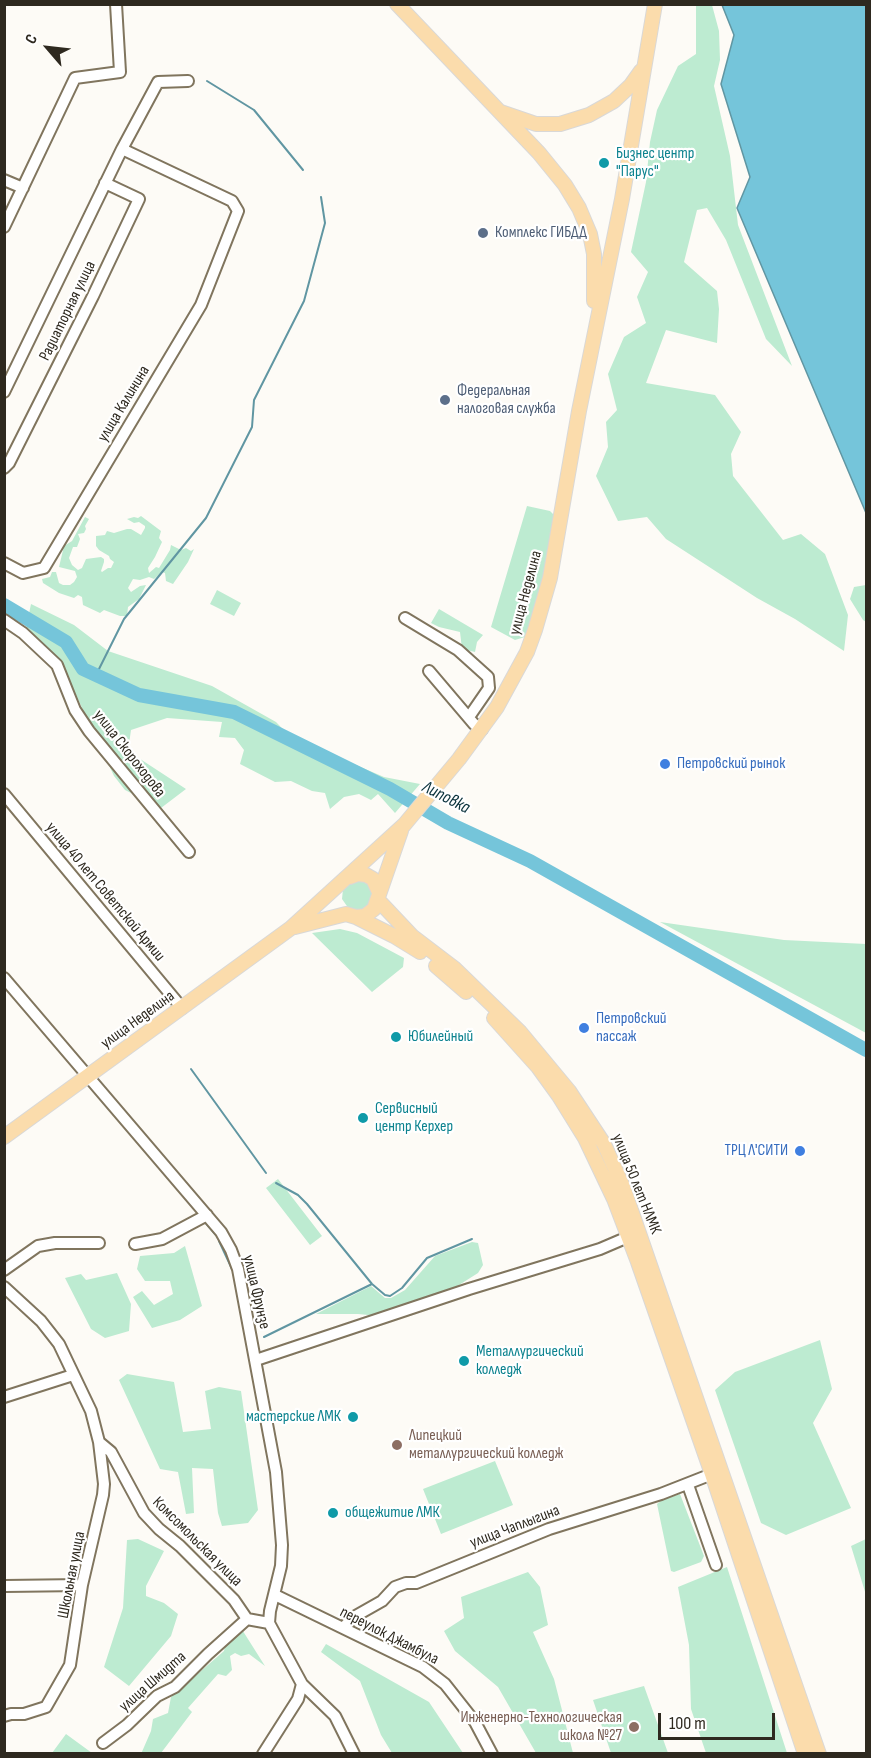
<!DOCTYPE html>
<html>
<head>
<meta charset="utf-8">
<style>
  body { margin:0 }
  #map { position:relative; width:871px; height:1758px; overflow:hidden; background:#fdfbf6; font-family:"Sofia Sans Condensed",sans-serif }
  canvas { display:block }
  .frame { position:absolute; inset:0; border:6px solid #2e291f; pointer-events:none }
  .north { position:absolute; left:18px; top:18px; width:60px; height:60px; -webkit-text-stroke:4px #fff; paint-order:stroke; rotate:298deg; font-size:16px; font-weight:700; line-height:24px; text-align:center; color:#2e291f }
  .north::after { content:''; display:block; margin:auto; width:21px; height:27px; background:#2e291f; clip-path:polygon(50% 0,100% 100%,50% 72%,0 100%) }
  .scale { position:absolute; left:658px; top:1713px; width:117px; height:27px; box-sizing:border-box; border:3px solid #2e291f; border-top:0; padding-left:8px; font-size:18px; line-height:21px; white-space:nowrap; color:#2e291f; -webkit-text-stroke:4px #fff; paint-order:stroke }
</style>
</head>
<body>
<div id="map">
<canvas width="871" height="1758"></canvas>
<div class="frame"></div>
<div class="north">С</div>
<div class="scale">100 m</div>
</div>
<script>
const context = document.querySelector('canvas').getContext('2d');
context.lineJoin = 'round';
function fillPath(path, color) {
  context.fillStyle = color;
  context.fill(path, 'evenodd');
}
function shape(rows) {
  const path = new Path2D();
  for (const r of rows) {
    path.moveTo(r[0], r[1]);
    for (let i = 2; i < r.length; i += 2) path.lineTo(r[i], r[i + 1]);
  }
  return path;
}
function strokePath(path, color, width, dash) {
  context.strokeStyle = color;
  context.lineWidth = width;
  context.lineCap = dash ? 'butt' : 'round';
  context.setLineDash(dash || []);
  context.stroke(path);
}
function label(font, color, halo, rows, align = 'center') {
  context.font = font + ' "Sofia Sans Condensed",sans-serif';
  context.lineWidth = 4.5;
  context.setLineDash([]);
  context.textBaseline = 'middle';
  context.strokeStyle = halo;
  context.fillStyle = color;
  for (const [text, x, y, turn = 0] of rows) {
    context.save();
    context.translate(x, y);
    context.rotate((+turn || 0) * Math.PI / 180);
    context.textAlign = isNaN(turn) ? turn : align;
    if (halo) context.strokeText(text, 0, 0);
    context.fillText(text, 0, 0);
    context.restore();
  }
}
const green = shape([
  [696,5,712,5,719,31,720,60,714,86,730,156,738,225,792,366,766,339,726,240,707,208,697,210,684,262,717,291,719,309,717,343,666,330,646,383,715,395,741,432,731,454,733,476,783,540,801,534,825,554,848,615,844,651,795,619,757,598,666,539,647,517,618,521,596,476,608,447,606,422,617,410,608,374,624,337,646,323,637,297,648,272,631,252,646,182,650,142,657,110,678,66,696,54],
  [527,506,550,511,554,515,541,592,525,637,515,640,491,627],
  [141,516,161,531,159,538,162,542,155,557,148,568,149,573,156,567,159,568,170,550,171,545,181,550,186,548,191,551,194,549,188,562,173,584,166,581,165,573,162,572,154,579,149,577,140,580,133,579,128,588,131,592,140,586,146,585,139,599,128,607,127,616,120,616,104,610,100,613,83,605,82,597,78,595,74,598,59,593,43,583,42,579,50,577,52,572,56,572,59,583,63,585,70,585,74,582,77,577,75,571,59,567,64,546,72,541,85,517,89,519,85,526,86,529,84,533,78,534,80,539,77,547,73,547,69,558,72,565,78,570,82,568,86,559,101,557,104,559,104,562,101,571,102,572,108,568,111,568,114,562,110,559,109,556,99,550,96,546,96,536,105,535,107,531,114,533,127,529,131,529,141,535,145,528,145,526,139,522,134,523,127,519,134,517,138,518],
  [866,585,866,622,863,620,850,599,854,587],
  [217,590,241,603,234,616,210,604],
  [31,604,74,625,108,651,212,686,276,722,310,757,317,758,340,770,349,762,384,777,420,784,395,813,378,794,371,800,359,794,344,797,330,809,325,793,312,791,291,781,275,782,240,764,244,750,235,738,219,737,222,722,167,718,131,730,128,751,186,789,161,808,125,790,114,776,61,663,26,628],
  [439,609,483,635,477,642,475,652,462,649,460,632,439,627,431,623],
  [349,880,370,882,374,902,360,912,349,909,342,899,343,889],
  [660,922,784,940,866,944,866,1033],
  [340,929,357,933,404,958,403,967,372,992,312,933],
  [278,1179,322,1236,310,1245,266,1188],
  [472,1242,478,1243,483,1265,478,1273,448,1292,379,1316,358,1314,316,1314,371,1286,385,1298,391,1298,405,1290,435,1256],
  [185,1246,202,1306,180,1320,152,1328,133,1297,142,1291,154,1305,173,1294,170,1281,145,1281,137,1269,140,1256,174,1253],
  [117,1273,131,1304,129,1331,105,1338,91,1329,65,1278,81,1274,86,1280],
  [820,1340,832,1389,813,1423,851,1508,786,1535,761,1523,715,1390,735,1372],
  [127,1374,174,1382,183,1432,211,1429,205,1391,219,1387,241,1391,258,1510,248,1523,222,1526,218,1513,213,1469,192,1468,194,1513,186,1514,178,1472,160,1469,119,1380],
  [495,1461,513,1505,441,1534,423,1489],
  [680,1494,704,1556,701,1562,674,1572,671,1571,657,1504,662,1500],
  [138,1539,164,1551,146,1586,146,1596,164,1603,178,1614,171,1636,129,1686,104,1667,123,1608,127,1540],
  [866,1539,866,1595,851,1546],
  [727,1567,787,1753,706,1753,691,1709,689,1645,678,1587],
  [528,1572,540,1587,548,1625,533,1632,554,1679,573,1753,536,1753,498,1687,455,1651,444,1631,464,1618,461,1597],
  [241,1628,265,1666,249,1654,241,1656,235,1653,230,1656,232,1670,226,1676,218,1674,188,1708,192,1712,161,1753,141,1754,151,1731,153,1719,168,1713,171,1697,224,1651,226,1642],
  [326,1644,429,1702,463,1753,392,1753,381,1735,360,1681,321,1652],
  [644,1686,668,1753,611,1753,593,1700],
  [66,1734,92,1753,52,1753]
]);
const water = shape([
  [722,5,866,5,866,513,737,208,750,177,721,84,734,35,722,5]
]);
const stream = shape([
  [207,81,254,110,303,170],
  [96,675,124,619,206,518,252,427,254,400,304,301,325,223,321,197],
  [191,1069,266,1173],
  [276,1183,298,1195,307,1204,372,1284,385,1295,390,1296,402,1288,427,1258,472,1239],
  [204,1221,216,1235],
  [219,1241,232,1269],
  [264,1337,372,1284]
]);
const river = shape([
  [4,605,66,642,83,669,139,695,234,712,390,789,448,823,530,861,866,1050]
]);
const minor = shape([
  [4,180,23,188],
  [4,227,75,78,120,72,116,4],
  [4,392,122,149,158,82,188,81],
  [4,468,9,463,93,296,139,199,105,183],
  [4,563,23,573,44,568,201,305,238,211,232,201,122,149],
  [405,618,458,650,488,677,489,688,469,717],
  [4,620,23,633,57,665,75,710,89,731,189,852],
  [429,671,474,724,482,729],
  [4,794,182,1008],
  [4,978,221,1232,231,1250,238,1269,276,1472,282,1545,281,1566,270,1611,269,1623,302,1684,335,1716,354,1754],
  [135,1244,162,1239,207,1215],
  [4,1270,38,1246,55,1243,99,1243],
  [4,1287,41,1321,59,1344,91,1411,99,1442,111,1452,144,1513,159,1529,180,1546,234,1600,247,1619,269,1623],
  [256,1360,469,1289,600,1249,628,1237],
  [4,1397,73,1375],
  [688,1485,716,1565],
  [5,1586,82,1585],
  [275,1595,423,1667,445,1684,475,1722,492,1754],
  [343,1628,352,1618,382,1601,395,1587,406,1583,416,1583,549,1529,661,1494,712,1474],
  [4,1716,11,1714,24,1714,46,1707,70,1665,82,1585,103,1495,104,1484,99,1442],
  [103,1743,127,1725,157,1696,175,1687,208,1654,247,1619],
  [263,1754,298,1699,302,1684]
]);
const major = shape([
  [397,4,539,153,565,185,579,208,590,234,594,254,594,301],
  [501,112,536,124,560,124,589,115,614,101,631,85,641,71],
  [350,877,358,874,366,875,373,879,379,892],
  [378,900,412,936,454,968,520,1032,569,1091,604,1144,622,1184,819,1754],
  [356,917,394,936,420,952],
  [295,927,346,914,356,917,365,916,374,909,401,831],
  [436,966,466,992],
  [494,1018,538,1067,559,1096,585,1138,614,1199,638,1262,712,1474,805,1754],
  [4,1137,291,928,404,825,459,759,497,707,527,652,535,630,550,578,579,411,622,199,655,4]
]);
const markers = [
  [604,163,6,"#0f9aa8"],
  [483,233,6,"#5c6f8a"],
  [445,400,6,"#5c6f8a"],
  [665,764,6,"#3f7fe0"],
  [584,1028,6,"#3f7fe0"],
  [396,1037,6,"#0f9aa8"],
  [363,1118,6,"#0f9aa8"],
  [800,1151,6,"#3f7fe0"],
  [464,1361,6,"#0f9aa8"],
  [353,1417,6,"#0f9aa8"],
  [397,1445,6,"#8d6e63"],
  [333,1513,6,"#0f9aa8"],
  [634,1727,6,"#8d6e63"]
];
const cultureNames = [
  ["Бизнес центр",616,154],
  ["\"Парус\"",616,172],
  ["Юбилейный",408,1037],
  ["Сервисный",375,1109],
  ["центр Керхер",375,1127],
  ["Металлургический",476,1352],
  ["колледж",476,1370],
  ["мастерские ЛМК",341,1417,"right"],
  ["общежитие ЛМК",345,1513]
];
const serviceNames = [
  ["Комплекс ГИБДД",495,233],
  ["Федеральная",457,391],
  ["налоговая служба",457,409]
];
const streetNames = [
  ["Радиаторная улица",68,311,-64],
  ["улица Калинина",124,404,-59],
  ["улица Неделина",526,593,-75],
  ["улица Скороходова",129,754,52],
  ["улица 40 лет Советской Армии",105,892,50],
  ["улица Неделина",138,1020,-36],
  ["улица 50 лет НЛМК",636,1184,68],
  ["улица Фрунзе",256,1292,77],
  ["улица Чаплыгина",515,1527,-21],
  ["Комсомольская улица",197,1542,45],
  ["Школьная улица",72,1575,-79],
  ["переулок Джамбула",389,1636,27],
  ["улица Шмидта",153,1682,-41]
];
const shopNames = [
  ["Петровский рынок",677,764],
  ["Петровский",596,1019],
  ["пассаж",596,1037],
  ["ТРЦ Л'СИТИ",788,1151,"right"]
];
const educationNames = [
  ["Липецкий",409,1436],
  ["металлургический колледж",409,1454],
  ["Инженерно-Технологическая",622,1718,"right"],
  ["школа №27",622,1736,"right"]
];
const waterNames = [
  ["Липовка",446,798,27]
];
fillPath(green, '#bdebd1');
fillPath(water, '#75c5da');
strokePath(water, '#6096a2', 1.5);
strokePath(stream, '#6096a2', 2);
strokePath(river, '#75c5da', 14);
strokePath(minor, '#80755e', 14);
strokePath(major, '#d9d8d7', 16);
strokePath(minor, '#fff', 10);
strokePath(major, '#fbdcac', 14);
for (const [x, y, r, color] of markers) {
  const dot = new Path2D();
  dot.arc(x, y, r, 0, 2 * Math.PI);
  context.fillStyle = color;
  context.fill(dot);
  strokePath(dot, '#fff', 2);
}
label('16px', '#0d838f', '#fff', cultureNames, 'left');
label('16px', '#4e5e75', '#fff', serviceNames, 'left');
label('16px', '#2e291f', '#fff', streetNames);
label('16px', '#366cbe', '#fff', shopNames, 'left');
label('16px', '#785e54', '#fff', educationNames, 'left');
label('italic 18px', '#09313b', '#fff', waterNames);
</script>
</body>
</html>
